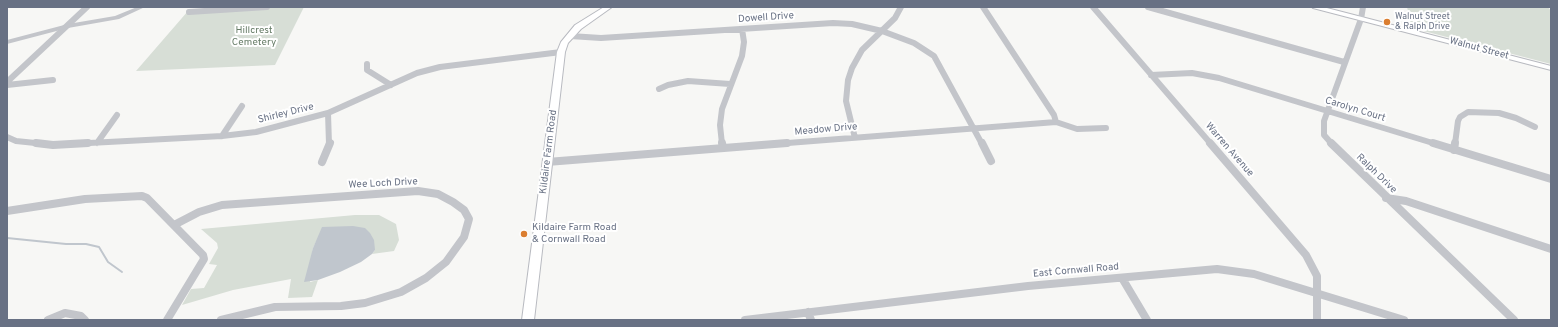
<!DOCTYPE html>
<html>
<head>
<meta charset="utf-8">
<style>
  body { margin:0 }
  #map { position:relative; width:1558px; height:327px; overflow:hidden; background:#f7f7f5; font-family:Overpass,sans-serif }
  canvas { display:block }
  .frame { position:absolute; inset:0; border:8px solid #687184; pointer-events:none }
</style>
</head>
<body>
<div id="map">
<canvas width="1558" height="327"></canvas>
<div class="frame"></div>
</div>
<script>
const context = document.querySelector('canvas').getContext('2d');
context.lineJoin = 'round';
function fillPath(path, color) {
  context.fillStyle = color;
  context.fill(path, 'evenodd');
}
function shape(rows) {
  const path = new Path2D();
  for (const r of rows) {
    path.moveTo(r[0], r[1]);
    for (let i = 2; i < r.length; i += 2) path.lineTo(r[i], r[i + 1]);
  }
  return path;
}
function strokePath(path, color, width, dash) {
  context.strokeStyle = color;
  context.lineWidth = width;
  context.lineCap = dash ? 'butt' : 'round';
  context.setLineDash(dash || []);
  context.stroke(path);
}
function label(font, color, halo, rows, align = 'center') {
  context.font = font + ' Overpass,sans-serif';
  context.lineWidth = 4;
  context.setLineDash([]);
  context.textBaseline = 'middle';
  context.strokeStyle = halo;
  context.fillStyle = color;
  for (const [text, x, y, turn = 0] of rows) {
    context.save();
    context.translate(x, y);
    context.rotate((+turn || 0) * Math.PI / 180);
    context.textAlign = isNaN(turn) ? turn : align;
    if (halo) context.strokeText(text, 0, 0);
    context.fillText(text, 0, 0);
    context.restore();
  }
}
const green = shape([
  [254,7,304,7,275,65,136,71,188,11],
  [1407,7,1548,7,1551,11,1551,64,1412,28],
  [355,215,379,215,396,224,399,240,394,251,372,254,375,250,316,242,313,248,310,282,318,280,312,297,288,298,291,279,233,290,182,305,191,289,204,288,217,265,209,264,218,248,217,243,201,229]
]);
const water = shape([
  [353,226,365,228,370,233,374,240,375,250,372,254,361,262,340,272,318,280,304,282,313,248,322,227]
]);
const stream = shape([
  [7,238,66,244,86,244,99,247,108,262,122,272]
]);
const minorFar1 = shape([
  [983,7,1054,115,1056,122],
  [1093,7,1211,144],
  [1148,7,1344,62],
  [189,12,267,7],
  [570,36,601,38,833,23,852,24,882,31,914,43,934,56,982,144],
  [367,64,367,70,391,85],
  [1151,75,1192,73,1219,78,1436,144],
  [7,82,87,7],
  [7,85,53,80],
  [659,89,668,85,688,81,730,84],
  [328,113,329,144],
  [222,136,242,106],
  [7,137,16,141,45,144],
  [855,138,846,101,848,80,852,68,862,50,895,18,901,7],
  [97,143,117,115],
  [70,144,222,136,256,132,328,113,417,73,440,67,561,52],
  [722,144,720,125,722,109,742,56,744,42,742,29],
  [775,144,1056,122,1077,129,1106,128],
  [1332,144,1324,135,1324,121,1361,19,1363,7],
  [1455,144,1458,121,1460,117,1468,112,1499,113,1516,118,1535,127]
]);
const minor = shape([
  [36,143,53,145,88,143],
  [722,143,723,148],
  [982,143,991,161],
  [1210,143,1306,255,1317,276,1317,320],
  [1331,143,1514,320],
  [1433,143,1551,179],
  [1454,150,1455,143],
  [322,162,330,143],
  [547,162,787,143],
  [1386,198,1406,201,1551,249],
  [7,211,85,199,142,196,147,198,203,255,204,259,167,320],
  [174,225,199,212,222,205,418,191,438,194,453,202,464,210,469,219,464,237,446,262,426,278,401,292,365,303,341,306,275,307,221,320],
  [1122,278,1147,320],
  [808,312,811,320],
  [48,320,65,313,81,316,85,320],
  [745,320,1028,286,1217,269,1254,274,1404,320]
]);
const tertiary = shape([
  [137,7,145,7,119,19,68,28,7,44,7,40,68,24,115,16,137,7]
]);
const secondary = shape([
  [604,7,612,7,581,29,568,43,565,52,534,320,522,320,557,52,561,42,575,25,604,7],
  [1312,7,1323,7,1551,66,1551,70,1313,8,1312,7]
]);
const markers = [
  [1387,22,4,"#db7e30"],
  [524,234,4,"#db7e30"]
];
const farPoinames = [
  ["Walnut Street",1395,17],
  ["& Ralph Drive",1395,27]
];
const streetNames = [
  ["Dowell Drive",766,18,-4],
  ["Walnut Street",1479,49,15],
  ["Carolyn Court",1355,110,17],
  ["Shirley Drive",286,114,-14],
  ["Meadow Drive",826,130,-5],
  ["Warren Avenue",1229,150,49],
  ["Kildaire Farm Road",549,152,-83],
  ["Ralph Drive",1376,174,44],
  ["Wee Loch Drive",383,184,-3],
  ["East Cornwall Road",1076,271,-5]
];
const parkNames = [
  ["Hillcrest",254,31],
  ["Cemetery",254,43]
];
const poiNames = [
  ["Kildaire Farm Road",532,228],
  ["& Cornwall Road",532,240]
];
fillPath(green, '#d7ded6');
fillPath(water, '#c0c6cd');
strokePath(stream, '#c0c6cd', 2);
strokePath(secondary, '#b8bac0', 2);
strokePath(minorFar1, '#c3c5ca', 6);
strokePath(minor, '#c3c5ca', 8);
fillPath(tertiary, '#c3c5ca');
fillPath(secondary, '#fff');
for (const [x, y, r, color] of markers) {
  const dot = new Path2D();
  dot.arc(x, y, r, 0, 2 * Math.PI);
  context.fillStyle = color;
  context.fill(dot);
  strokePath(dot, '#fff', 1.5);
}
label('9px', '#687184', '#fff', farPoinames, 'left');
label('10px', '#687184', '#fff', streetNames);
label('10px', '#667c67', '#fff', parkNames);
label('10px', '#687184', '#fff', poiNames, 'left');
</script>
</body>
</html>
